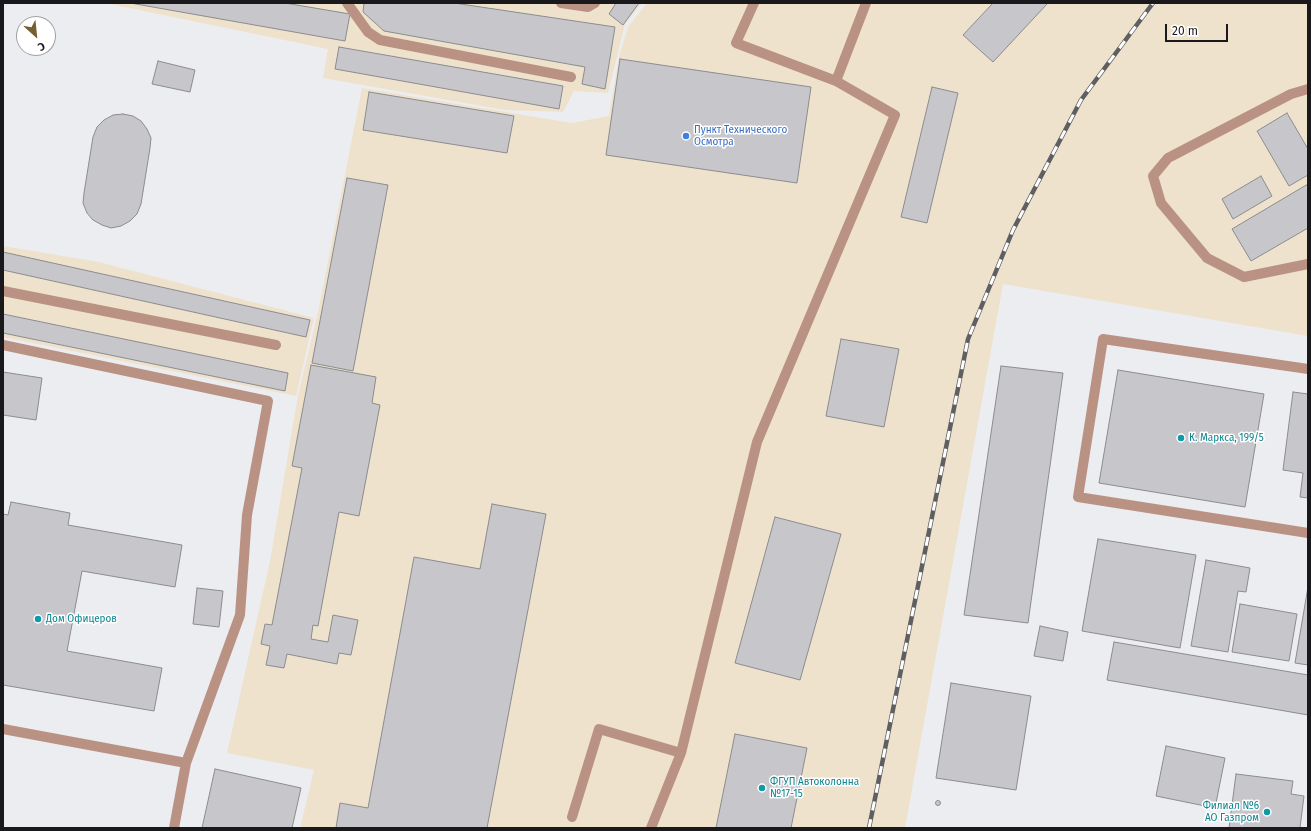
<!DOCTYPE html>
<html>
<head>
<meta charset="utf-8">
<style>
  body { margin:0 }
  #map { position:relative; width:1311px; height:831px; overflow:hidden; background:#ecedf0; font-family:"Fira Sans",sans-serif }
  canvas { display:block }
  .frame { position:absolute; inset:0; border:4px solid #19191b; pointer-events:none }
  .north { position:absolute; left:16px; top:16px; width:40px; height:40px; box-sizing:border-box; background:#fff; border:1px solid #a3a3a4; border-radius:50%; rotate:153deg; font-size:11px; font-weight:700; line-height:16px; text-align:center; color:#19191b }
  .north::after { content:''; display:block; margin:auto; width:14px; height:18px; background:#766030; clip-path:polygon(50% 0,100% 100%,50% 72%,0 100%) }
  .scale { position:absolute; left:1165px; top:24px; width:63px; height:18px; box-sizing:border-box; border:2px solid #19191b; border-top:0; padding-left:5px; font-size:12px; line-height:14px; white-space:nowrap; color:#19191b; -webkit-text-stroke:3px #fff; paint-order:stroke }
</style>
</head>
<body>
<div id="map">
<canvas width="1311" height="831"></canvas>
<div class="frame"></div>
<div class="north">С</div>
<div class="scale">20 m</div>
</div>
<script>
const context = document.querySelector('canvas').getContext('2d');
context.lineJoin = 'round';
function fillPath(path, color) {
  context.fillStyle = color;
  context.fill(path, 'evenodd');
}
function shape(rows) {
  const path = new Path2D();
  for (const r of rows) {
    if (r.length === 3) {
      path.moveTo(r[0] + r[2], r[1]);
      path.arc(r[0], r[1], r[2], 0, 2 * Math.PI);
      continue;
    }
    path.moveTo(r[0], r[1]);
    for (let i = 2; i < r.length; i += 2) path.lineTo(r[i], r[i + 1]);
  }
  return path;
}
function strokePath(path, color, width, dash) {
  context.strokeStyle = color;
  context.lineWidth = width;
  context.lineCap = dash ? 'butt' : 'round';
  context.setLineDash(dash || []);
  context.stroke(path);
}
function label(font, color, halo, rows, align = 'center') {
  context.font = font + ' "Fira Sans",sans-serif';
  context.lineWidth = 3;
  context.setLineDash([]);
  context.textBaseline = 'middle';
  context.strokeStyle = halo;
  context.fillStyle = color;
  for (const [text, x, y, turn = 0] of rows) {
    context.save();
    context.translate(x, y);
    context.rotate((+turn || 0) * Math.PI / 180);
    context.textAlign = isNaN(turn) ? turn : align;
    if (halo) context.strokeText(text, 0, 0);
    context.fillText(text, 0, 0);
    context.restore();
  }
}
const industrial = shape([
  [105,3,642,3,625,24,608,93,574,91,563,112,505,110,323,78,328,49],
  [647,3,1308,3,1308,336,1003,284,905,828,300,828,314,770,227,753,270,561,298,395,318,312,362,88,572,123,609,116,619,57,628,27],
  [3,246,99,262,314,318,296,396,3,337]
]);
const building = shape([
  [130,3,285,3,350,14,345,41,130,3],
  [364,3,454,3,615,27,605,89,582,84,585,67,384,31,363,12,364,3],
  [616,3,639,3,623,25,609,14,616,3],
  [993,3,1048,3,993,62,963,35,993,3],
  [339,47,563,86,559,109,335,69,339,47],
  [620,59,811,87,797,183,606,155,620,59],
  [158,61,195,70,190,92,152,84,158,61],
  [932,87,958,93,927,223,901,217,932,87],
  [369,92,514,116,507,153,363,130,369,92],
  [1287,113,1308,149,1308,175,1289,186,1257,131,1287,113],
  [123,114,133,116,141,121,147,129,151,138,150,148,141,204,137,214,130,221,121,226,111,228,102,225,93,220,87,213,83,203,84,193,93,137,97,127,104,120,113,115,123,114],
  [1261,176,1272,196,1233,219,1222,199,1261,176],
  [347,178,388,185,353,371,312,363,347,178],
  [1308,184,1308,228,1251,261,1232,229,1308,184],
  [3,252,310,320,306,337,3,270,3,252],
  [3,314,288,373,285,391,3,333,3,314],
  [841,339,899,349,884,427,826,416,841,339],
  [311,365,376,377,372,403,380,405,359,516,339,512,318,626,313,625,311,639,328,642,333,615,358,620,351,655,339,653,337,664,287,654,284,668,266,665,270,646,261,644,265,624,272,625,302,468,292,466,311,365],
  [1001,366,1063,373,1028,623,964,615,1001,366],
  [1118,370,1264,394,1245,507,1099,483,1118,370],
  [3,372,42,378,36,420,3,415,3,372],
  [1293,392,1308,394,1308,498,1300,497,1303,473,1283,470,1293,392],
  [11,502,70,513,68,525,182,545,175,587,82,571,67,651,162,668,154,711,3,685,3,514,8,515,11,502],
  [492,504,546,514,487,828,336,828,340,803,368,808,414,557,480,569,492,504],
  [775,517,841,534,800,680,735,663,775,517],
  [1098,539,1196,555,1180,648,1082,631,1098,539],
  [1206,560,1250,568,1246,592,1238,591,1228,652,1191,646,1206,560],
  [1308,587,1308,665,1295,663,1308,587],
  [197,588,223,591,219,627,193,624,197,588],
  [1240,604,1297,614,1289,661,1232,652,1240,604],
  [1040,626,1068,632,1063,661,1034,656,1040,626],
  [1114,642,1308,675,1308,715,1107,680,1114,642],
  [951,683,1031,696,1016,790,936,778,951,683],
  [735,734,807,748,791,828,716,828,735,734],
  [1166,746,1225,758,1215,808,1156,796,1166,746],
  [215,769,301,788,292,828,202,828,215,769],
  [1236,774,1293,781,1291,794,1304,796,1300,828,1229,828,1236,774],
  [938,803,2.5]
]);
const minor = shape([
  [347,3,368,32,380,40,571,77],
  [561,3,588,7,595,3],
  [836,81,866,3],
  [1308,89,1291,94,1168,158,1153,176,1161,203,1207,258,1244,277,1308,264],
  [3,291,276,345],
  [3,345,268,401,247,515,240,615,186,763,174,828],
  [1308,369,1103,339,1078,497,1308,533],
  [3,729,186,763],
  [572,817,599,729,681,753],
  [651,828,681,753,757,442,895,115,836,81,736,43,754,3]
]);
const rail = shape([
  [869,828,968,339,1013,230,1081,100,1153,3]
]);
const markers = [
  [686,136,4,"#3f7fe0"],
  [1181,438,4,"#0f9aa8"],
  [38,619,4,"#0f9aa8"],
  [762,788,4,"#0f9aa8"],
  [1267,812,4,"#0f9aa8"]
];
const shopNames = [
  ["Пункт Технического",694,130],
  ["Осмотра",694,142]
];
const cultureNames = [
  ["К. Маркса, 199/5",1189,438],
  ["Дом Офицеров",46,619],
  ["ФГУП Автоколонна",770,782],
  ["№17-15",770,794],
  ["Филиал №6",1259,806,"right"],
  ["АО Газпром",1259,818,"right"]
];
fillPath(industrial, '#eee2cd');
fillPath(building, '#c7c7cb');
strokePath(building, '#8c8c8f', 1);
strokePath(minor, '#ba9284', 10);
strokePath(rail, '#5f5f62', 4.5);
strokePath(rail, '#fff', 3, [9]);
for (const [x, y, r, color] of markers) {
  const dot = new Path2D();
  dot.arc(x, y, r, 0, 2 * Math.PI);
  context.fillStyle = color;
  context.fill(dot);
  strokePath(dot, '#fff', 1.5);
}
label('10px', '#366cbe', '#fff', shopNames, 'left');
label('10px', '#0d838f', '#fff', cultureNames, 'left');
</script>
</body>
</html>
